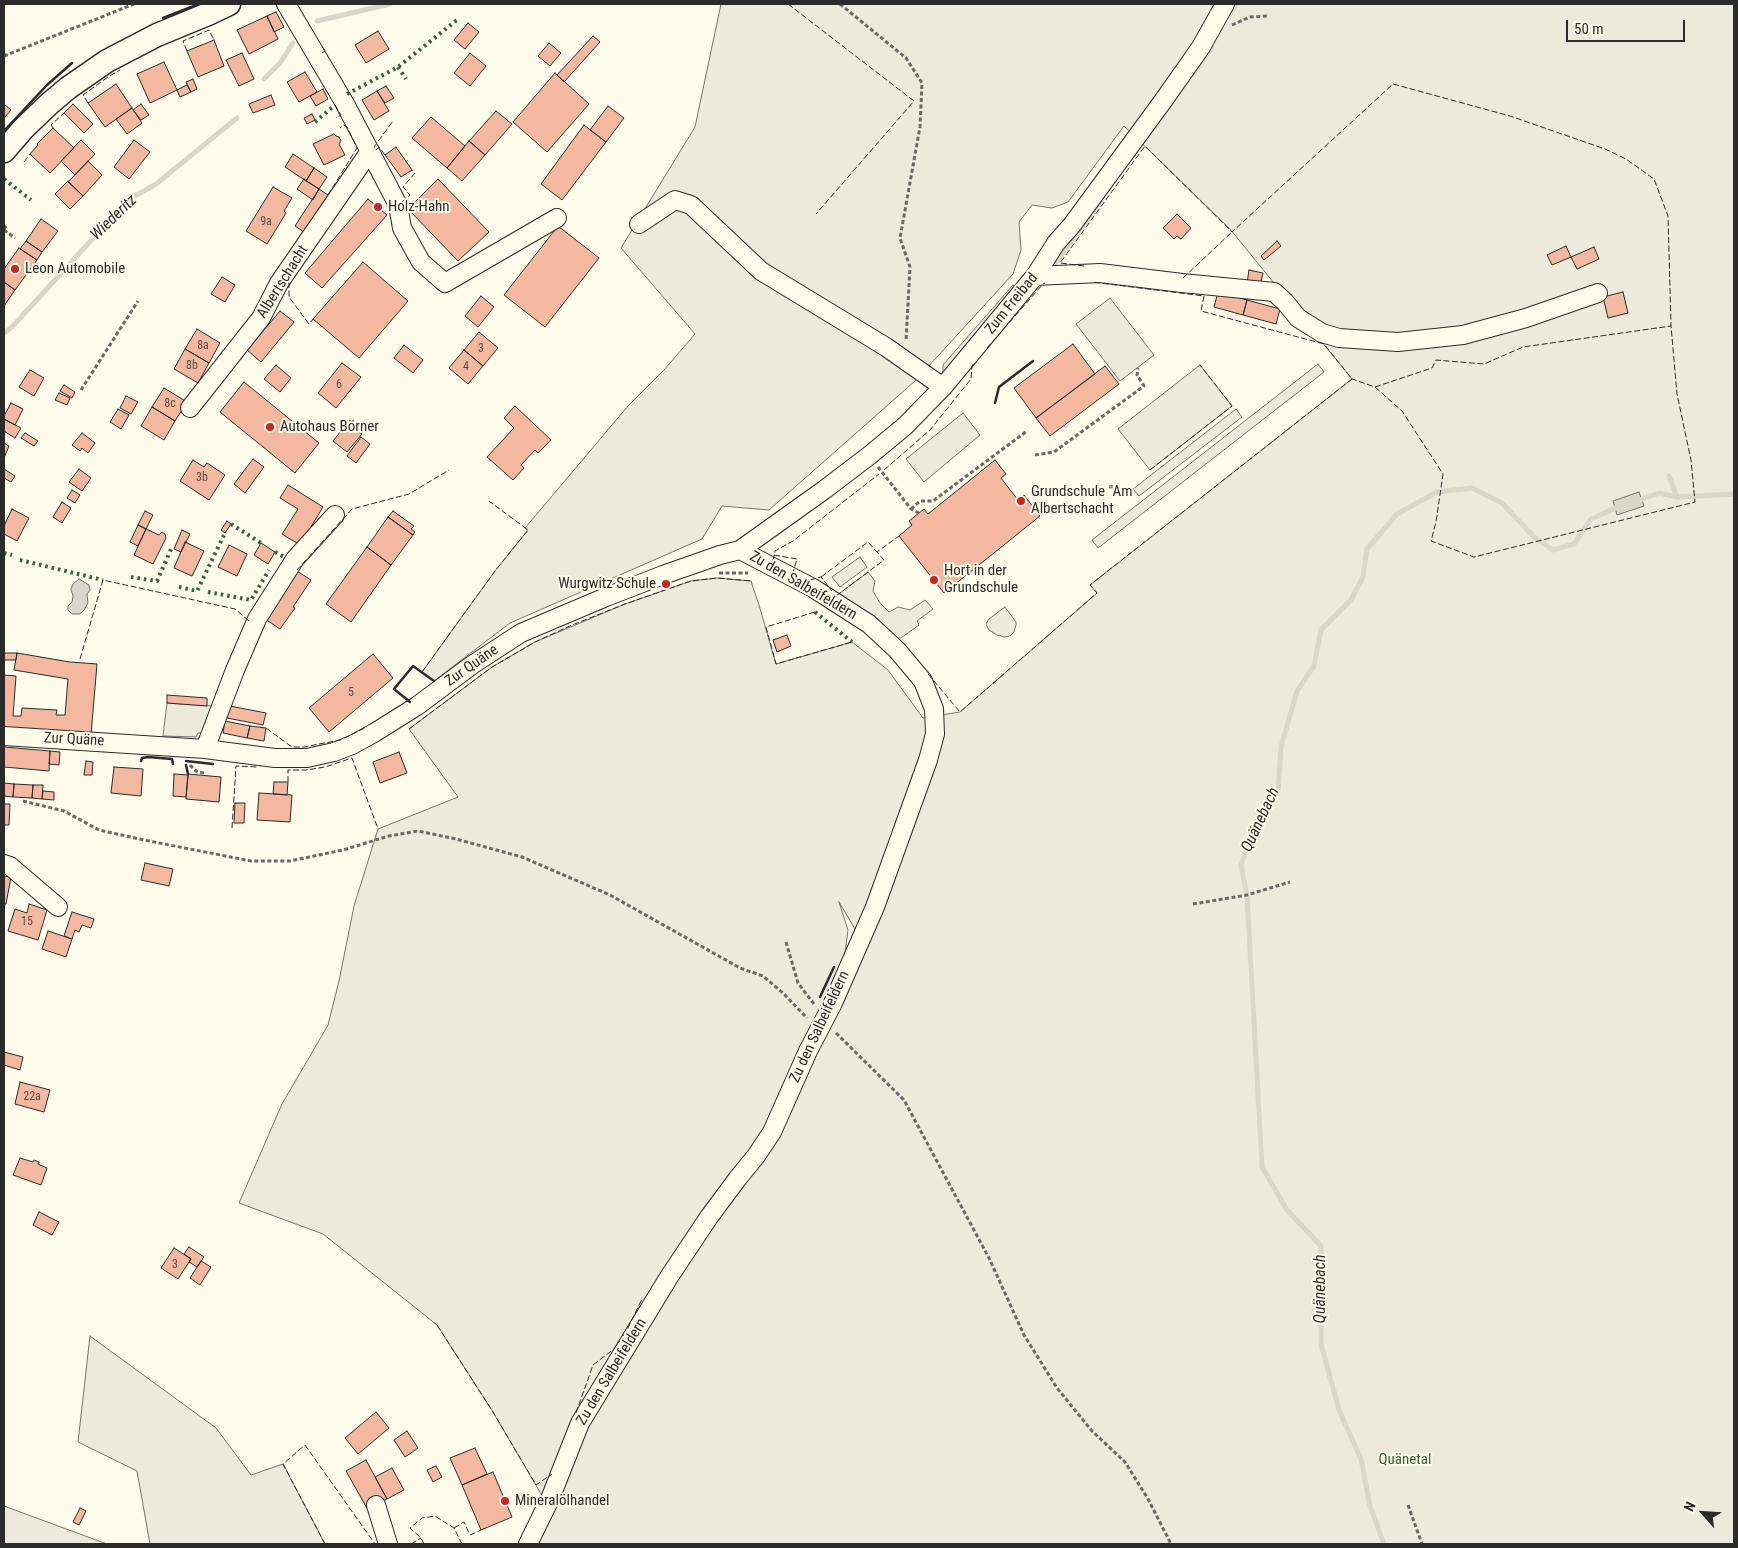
<!DOCTYPE html>
<html>
<head>
<meta charset="utf-8">
<style>
  body { margin:0 }
  #map { position:relative; width:1738px; height:1548px; overflow:hidden; background:#fdfbea; font-family:"Roboto Condensed",sans-serif }
  canvas { display:block }
  .frame { position:absolute; inset:0; border:5px solid #2b2b2b; pointer-events:none }
  .north { position:absolute; left:1678px; top:1488px; width:50px; height:50px; -webkit-text-stroke:4px #fdfbea; paint-order:stroke; rotate:296deg; font-size:14px; font-weight:700; line-height:20px; text-align:center; color:#2b2b2b }
  .north::after { content:''; display:block; margin:auto; width:18px; height:22px; background:#2b2b2b; clip-path:polygon(50% 0,100% 100%,50% 72%,0 100%) }
  .scale { position:absolute; left:1566px; top:20px; width:119px; height:22px; box-sizing:border-box; border:2px solid #2b2b2b; border-top:0; padding-left:6px; font-size:15px; line-height:18px; white-space:nowrap; color:#2b2b2b; -webkit-text-stroke:4px #fdfbea; paint-order:stroke }
</style>
</head>
<body>
<div id="map">
<canvas width="1738" height="1548"></canvas>
<div class="frame"></div>
<div class="north">N</div>
<div class="scale">50 m</div>
</div>
<script>
const context = document.querySelector('canvas').getContext('2d');
context.lineJoin = 'round';
function fillPath(path, color) {
  context.fillStyle = color;
  context.fill(path, 'evenodd');
}
function shape(rows) {
  const path = new Path2D();
  for (const r of rows) {
    path.moveTo(r[0], r[1]);
    for (let i = 2; i < r.length; i += 2) path.lineTo(r[i], r[i + 1]);
  }
  return path;
}
function strokePath(path, color, width, dash) {
  context.strokeStyle = color;
  context.lineWidth = width;
  context.lineCap = dash ? 'butt' : 'round';
  context.setLineDash(dash || []);
  context.stroke(path);
}
function label(font, color, halo, rows, align = 'center') {
  context.font = font + ' "Roboto Condensed",sans-serif';
  context.lineWidth = 4;
  context.setLineDash([]);
  context.textBaseline = 'middle';
  context.strokeStyle = halo;
  context.fillStyle = color;
  for (const [text, x, y, turn = 0] of rows) {
    context.save();
    context.translate(x, y);
    context.rotate((+turn || 0) * Math.PI / 180);
    context.textAlign = isNaN(turn) ? turn : align;
    if (halo) context.strokeText(text, 0, 0);
    context.fillText(text, 0, 0);
    context.restore();
  }
}
const green = shape([
  [721,4,1734,4,1734,1544,536,1544,551,1511,493,1412,437,1325,323,1234,239,1203,282,1104,328,1025,339,981,354,906,378,829,458,797,409,729,492,667,535,642,625,604,691,581,717,578,751,581,759,605,776,664,852,642,888,670,923,718,960,712,1097,593,1090,585,1352,379,1230,229,1124,126,1068,202,1052,208,1032,205,1019,222,1021,250,1013,274,915,381,769,510,722,506,702,539,510,623,434,681,422,672,495,571,528,530,525,528,628,406,664,370,695,334,621,248,695,127,721,4],
  [839,902,855,929,845,953,848,930,839,902],
  [1318,364,1324,372,1098,548,1092,540,1318,364],
  [1200,365,1232,406,1150,470,1118,429,1200,365],
  [1236,409,1242,417,1139,496,1133,489,1236,409],
  [868,572,875,581,873,591,880,603,889,612,898,607,910,610,925,600,933,609,917,621,919,625,901,638,894,638,836,596,868,572],
  [1005,607,1016,622,1016,625,1014,632,1010,636,1004,637,997,635,989,630,986,624,989,619,1005,607],
  [90,1336,216,1428,251,1475,283,1464,325,1544,150,1544,137,1471,78,1442,90,1336],
  [4,1506,107,1544,4,1544,4,1506]
]);
const parking = shape([
  [1013,285,1022,293,943,387,943,365,1013,285],
  [1110,298,1154,355,1120,381,1076,324,1110,298],
  [963,413,980,435,924,482,906,459,963,413],
  [860,557,867,567,840,587,832,577,860,557],
  [167,703,212,706,202,733,198,733,196,737,163,736,167,703]
]);
const water = shape([
  [1639,492,1644,506,1617,515,1613,501,1639,492],
  [79,579,89,585,90,590,87,594,88,603,84,610,80,614,72,614,68,610,68,606,72,602,73,596,71,589,73,584,79,579]
]);
const stream = shape([
  [1231,11,1236,4],
  [317,21,390,4],
  [1193,74,1212,47],
  [264,79,280,63,293,43],
  [1052,268,1100,202],
  [4,333,12,327,128,200,156,184,237,118],
  [1669,476,1677,497],
  [1637,501,1659,493,1677,497,1734,494],
  [1384,1544,1370,1506,1361,1459,1339,1410,1321,1344,1321,1246,1287,1210,1262,1167,1247,895,1241,866,1250,837,1278,792,1281,747,1297,691,1314,666,1321,630,1351,600,1363,577,1367,549,1397,514,1437,492,1472,488,1502,503,1533,536,1553,550,1574,544,1591,519,1620,506]
]);
const building = shape([
  [276,12,284,27,274,32,267,16,276,12],
  [267,16,278,39,249,54,237,30,267,16],
  [468,23,479,32,465,49,454,40,468,23],
  [378,31,389,49,366,63,355,45,378,31],
  [593,36,600,42,564,82,557,75,593,36],
  [214,40,224,66,198,77,187,51,214,40],
  [549,43,561,53,550,66,538,56,549,43],
  [242,53,254,79,239,86,226,60,242,53],
  [470,53,486,66,470,86,454,73,470,53],
  [164,62,177,90,150,103,137,74,164,62],
  [305,72,317,92,299,102,287,82,305,72],
  [555,73,589,104,547,152,513,122,555,73],
  [193,79,197,89,191,92,186,82,193,79],
  [116,84,132,108,105,127,88,103,116,84],
  [187,85,191,92,180,97,177,90,187,85],
  [386,86,394,98,385,103,377,91,386,86],
  [323,89,328,99,316,106,310,96,323,89],
  [377,91,389,111,374,120,362,100,377,91],
  [271,95,275,105,253,113,249,104,271,95],
  [4,104,11,110,4,118,4,104],
  [73,104,93,124,84,133,64,113,73,104],
  [141,104,149,115,141,120,133,110,141,104],
  [608,106,624,118,606,142,590,130,608,106],
  [132,108,142,123,127,134,116,119,132,108],
  [496,111,512,124,485,155,469,141,496,111],
  [312,114,315,120,307,124,304,118,312,114],
  [431,117,465,146,447,168,412,138,431,117],
  [584,125,606,142,562,200,541,184,584,125],
  [53,128,74,148,50,173,30,154,38,145,37,144,53,128],
  [334,134,336,136,339,137,341,141,339,144,345,155,324,165,313,144,334,134],
  [81,140,95,154,75,175,61,161,81,140],
  [134,140,150,152,129,179,114,167,134,140],
  [469,141,485,155,462,181,447,168,469,141],
  [396,147,412,170,401,177,385,155,396,147],
  [293,154,314,168,306,181,285,167,293,154],
  [88,161,102,175,83,196,68,182,88,161],
  [314,168,327,177,319,189,306,181,314,168],
  [304,179,319,189,313,200,297,189,304,179],
  [438,179,489,232,458,261,408,209,438,179],
  [68,181,83,196,70,209,55,194,68,181],
  [273,187,292,198,284,211,286,213,267,244,246,231,273,187],
  [319,189,331,197,307,234,295,226,319,189],
  [368,199,387,215,322,288,305,273,368,199],
  [1177,214,1191,228,1181,239,1177,236,1174,239,1163,228,1177,214],
  [41,219,58,231,42,252,26,241,41,219],
  [558,226,599,258,545,327,504,295,558,226],
  [26,241,42,252,37,260,20,249,26,241],
  [1277,241,1281,246,1264,260,1261,256,1277,241],
  [1566,246,1571,257,1552,265,1547,255,1566,246],
  [1594,247,1599,259,1577,269,1571,257,1594,247],
  [19,248,37,260,15,290,4,282,4,269,19,248],
  [363,262,408,301,359,358,313,319,363,262],
  [1249,270,1263,273,1260,286,1247,283,1249,270],
  [222,277,235,285,225,302,211,294,222,277],
  [4,282,15,290,4,306,4,282],
  [1218,292,1247,300,1243,315,1214,307,1218,292],
  [1623,292,1628,313,1608,318,1603,297,1623,292],
  [481,296,494,307,478,327,465,316,481,296],
  [1247,300,1280,309,1276,324,1243,315,1247,300],
  [280,311,294,322,261,362,247,350,280,311],
  [197,329,220,343,209,363,185,349,197,329],
  [479,332,498,348,483,366,464,350,479,332],
  [1073,344,1095,374,1036,418,1014,388,1073,344],
  [404,345,423,360,413,373,394,358,404,345],
  [185,349,209,363,198,383,174,369,185,349],
  [464,350,483,366,468,384,449,368,464,350],
  [342,363,361,377,336,408,318,393,342,363],
  [276,365,291,378,280,392,264,379,276,365],
  [1105,366,1119,384,1050,436,1036,418,1105,366],
  [30,370,44,378,34,396,19,387,30,370],
  [244,382,319,443,295,473,220,412,244,382],
  [64,385,75,392,72,398,60,391,64,385],
  [164,388,187,402,175,421,152,407,164,388],
  [59,393,70,398,67,405,55,400,59,393],
  [126,396,138,402,131,414,120,408,126,396],
  [11,403,23,409,15,425,4,419,4,416,11,403],
  [515,406,551,440,538,453,535,450,521,465,524,468,513,480,487,457,514,428,504,418,515,406],
  [152,407,175,421,164,440,141,426,152,407],
  [118,409,129,415,121,429,110,422,118,409],
  [4,419,21,428,15,438,4,431,4,419],
  [348,422,362,434,347,452,333,441,348,422],
  [25,433,38,441,34,446,21,438,25,433],
  [82,433,95,443,88,453,82,448,80,451,72,445,82,433],
  [361,437,370,444,356,463,347,456,361,437],
  [4,443,9,446,4,458,4,443],
  [253,459,264,467,245,493,234,484,253,459],
  [193,460,204,467,207,463,225,475,209,500,180,481,193,460],
  [995,460,1006,474,1001,478,1018,500,1024,495,1040,516,944,593,899,536,912,525,909,521,924,509,928,514,995,460],
  [4,469,15,476,11,482,4,478,4,469],
  [79,469,91,478,82,491,69,482,79,469],
  [288,485,323,507,300,545,282,534,298,509,280,498,288,485],
  [72,490,80,495,75,503,67,498,72,490],
  [62,502,71,508,62,523,53,517,62,502],
  [12,509,29,518,17,541,4,534,4,526,12,509],
  [145,511,153,515,146,529,138,525,145,511],
  [393,511,414,526,411,529,415,532,413,535,388,517,393,511],
  [388,517,413,535,391,565,367,547,388,517],
  [227,521,231,524,225,533,221,530,227,521],
  [138,525,146,529,138,546,130,542,138,525],
  [146,529,159,535,162,532,165,534,166,538,153,564,134,555,146,529],
  [182,530,190,534,181,552,174,549,182,530],
  [185,542,204,551,192,576,174,568,185,542],
  [261,543,275,552,268,564,254,555,261,543],
  [229,545,247,554,237,576,218,567,229,545],
  [367,547,391,565,351,622,326,604,367,547],
  [297,571,311,580,293,607,295,608,280,629,265,619,297,571],
  [787,635,791,646,777,652,773,640,787,635],
  [4,653,17,653,16,660,4,660,4,653],
  [17,653,70,662,97,664,91,735,4,728,4,675,16,676,13,716,21,716,22,708,57,710,56,715,65,715,68,679,14,670,17,653],
  [373,654,393,678,329,732,309,708,373,654],
  [167,695,207,698,207,706,167,703,167,695],
  [230,706,266,713,263,725,227,718,230,706],
  [225,721,250,726,247,738,223,733,225,721],
  [250,726,266,728,264,741,247,738,250,726],
  [4,747,50,751,49,771,4,767,4,747],
  [50,751,60,752,59,765,49,764,50,751],
  [399,752,407,773,380,783,373,762,399,752],
  [86,761,93,762,92,775,84,775,86,761],
  [114,767,143,769,141,796,111,793,114,767],
  [174,774,188,775,186,797,173,796,174,774],
  [188,774,221,777,219,802,186,799,188,774],
  [274,782,288,782,287,795,273,794,274,782],
  [4,783,14,784,13,797,4,796,4,783],
  [14,784,33,785,32,798,13,797,14,784],
  [33,785,43,785,42,799,32,798,33,785],
  [43,791,54,792,54,800,42,799,43,791],
  [259,793,292,795,290,822,257,820,259,793],
  [235,803,245,803,244,823,234,823,235,803],
  [4,804,10,804,9,825,4,825,4,804],
  [145,863,173,869,169,886,141,880,145,863],
  [4,876,11,877,6,904,4,904,4,876],
  [29,904,47,910,38,940,8,931,15,909,27,913,29,904],
  [72,912,94,919,91,928,82,925,79,932,75,930,72,939,64,936,72,912],
  [48,931,72,939,66,957,42,949,48,931],
  [4,1052,23,1057,20,1070,4,1065,4,1052],
  [20,1082,50,1090,44,1112,15,1104,20,1082],
  [20,1158,33,1162,34,1160,39,1162,38,1164,47,1168,41,1185,13,1175,20,1158],
  [39,1212,59,1222,52,1235,33,1225,39,1212],
  [189,1247,204,1257,197,1267,189,1262,191,1259,184,1254,189,1247],
  [174,1248,191,1259,178,1279,161,1268,174,1248],
  [201,1261,211,1267,200,1285,190,1278,201,1261],
  [376,1412,389,1428,358,1454,345,1438,376,1412],
  [407,1431,418,1448,405,1457,394,1440,407,1431],
  [475,1448,487,1474,462,1485,450,1458,475,1448],
  [366,1460,387,1499,368,1510,346,1471,366,1460],
  [436,1466,442,1477,433,1482,427,1470,436,1466],
  [392,1468,404,1490,387,1499,375,1477,392,1468],
  [493,1472,512,1517,481,1530,462,1485,493,1472],
  [80,1508,86,1511,79,1525,73,1522,80,1508]
]);
const path = shape([
  [840,4,906,58,922,83,920,127,900,238,910,267,906,341],
  [1232,25,1250,17,1267,16],
  [4,56,134,4],
  [4,230,15,238],
  [81,390,138,301],
  [1035,455,1054,452,1144,386,1137,375,1138,368],
  [878,467,911,509,919,513],
  [911,509,920,501,933,501,1027,431],
  [719,573,748,573],
  [190,765,197,772,205,773],
  [23,801,64,811,99,830,144,840,251,861,290,861,343,850,389,836,418,831,456,839,522,857,610,895,740,968,763,976,783,993,807,1018],
  [1193,904,1247,895,1290,882],
  [786,942,798,983,814,1004],
  [836,1033,904,1100,989,1258,1024,1335,1057,1388,1092,1431,1125,1462,1148,1499,1171,1544],
  [1408,1505,1422,1544]
]);
const minor = shape([
  [286,4,344,102,398,205,402,228,421,262,445,283,557,218],
  [639,224,675,200,691,205,761,271,886,347,943,387],
  [1035,276,1100,273,1182,283,1274,292,1285,302,1298,318,1322,333,1339,338,1398,342,1463,335,1526,318,1598,293],
  [190,408,261,318,279,283,370,151],
  [4,736,205,749,275,758,307,758,334,752,352,745,374,733,417,706,472,665,521,633,606,597,663,575,720,555,740,550,824,490,870,455,905,426,943,387,1035,276,1056,243,1072,225,1163,101,1201,47,1225,4],
  [205,749,235,670,257,619,295,559,335,515],
  [4,864,10,866,58,907],
  [376,1505,388,1544],
  [528,1544,550,1499,580,1423,669,1277,709,1217,738,1178,756,1156,772,1132,808,1051,833,1003,875,907,928,760,935,734,934,709,923,681,897,650,869,624,813,588,740,550]
]);
const major = shape([
  [4,151,23,129,49,104,68,88,107,61,157,35,208,14,229,4]
]);
const hedge = shape([
  [398,67,406,79],
  [347,94,398,67,457,20],
  [315,122,335,105],
  [4,179,31,200],
  [4,227,7,229],
  [231,524,261,543],
  [275,552,286,558],
  [4,553,12,555],
  [20,560,103,580],
  [131,577,157,581,172,547],
  [179,587,197,591,225,533],
  [208,592,251,600,269,570],
  [815,612,852,642]
]);
const fence = shape([
  [788,4,914,101,816,214],
  [187,51,183,41,209,30,214,40],
  [322,53,325,51,323,47],
  [88,103,83,95,108,77,120,70],
  [335,105,341,115,336,118],
  [53,128,51,125,64,113],
  [385,155,379,147,376,150,374,147,393,121],
  [24,162,30,154],
  [328,195,357,148,347,127,344,125,340,128],
  [402,202,410,195,403,187,415,173,412,170],
  [1084,266,1060,263,1145,146,1232,232,1393,84,1510,116,1605,149,1626,159,1654,179,1668,216,1671,326,1677,394,1691,460,1695,502,1474,557,1431,541,1436,522,1443,474,1402,411,1375,387,1352,379],
  [1183,278,1232,232],
  [289,282,289,297,309,324,313,319],
  [987,348,1043,284,1045,283],
  [1375,387,1432,368,1436,360,1484,364,1523,347,1671,326],
  [884,470,930,430,971,379,972,366,974,363],
  [1150,470,1232,406,1200,365],
  [774,555,797,559,793,572],
  [773,561,775,551,793,541,879,474],
  [297,570,352,509,409,494,449,470],
  [821,577,868,542,877,552],
  [810,580,821,577,832,591],
  [836,596,884,560,877,552,899,536],
  [815,612,766,627,776,664,852,642],
  [80,659,103,580,235,609,249,621],
  [422,672,495,571,528,530,489,501],
  [928,674,960,712,1097,593,1090,585,1352,379,1324,344,1201,311,1204,296,1092,282],
  [266,728,292,747,304,747,340,740,367,727],
  [409,729,492,667,535,642,572,625,625,604,691,581,717,578,751,581],
  [288,782,288,770,306,770,325,767,352,758,378,829],
  [232,828,236,766,258,767],
  [437,1325,493,1412,536,1485,552,1474],
  [576,1413,593,1365,614,1349,626,1332,642,1299],
  [454,1528,464,1522,470,1535,481,1530],
  [325,1544,283,1464,305,1445,375,1544],
  [411,1544,421,1538],
  [424,1544,421,1538,410,1528,422,1518,435,1516,454,1528,462,1544]
]);
const wall = shape([
  [163,18,199,4],
  [4,131,47,85,72,63],
  [995,403,999,387,1033,361],
  [410,702,394,689,413,666,434,681],
  [141,761,142,758,148,757,172,759,173,764],
  [186,761,213,764],
  [186,765,188,774],
  [820,997,834,967]
]);
const markers = [
  [378,207,5,"#c62828"],
  [15,269,5,"#c62828"],
  [270,427,5,"#c62828"],
  [1021,501,5,"#c62828"],
  [934,580,5,"#c62828"],
  [666,584,5,"#c62828"],
  [505,1501,5,"#c62828"]
];
const numberNames = [
  ["9a",266,222],
  ["8a",203,346],
  ["3",481,349],
  ["8b",192,366],
  ["4",466,367],
  ["6",339,385],
  ["8c",170,404],
  ["3b",202,478],
  ["5",351,693],
  ["15",27,922],
  ["22a",32,1097],
  ["3",175,1265]
];
const poiNames = [
  ["Holz-Hahn",388,207],
  ["Leon Automobile",25,269],
  ["Autohaus Börner",280,427],
  ["Grundschule \"Am",1031,492],
  ["Albertschacht",1031,509],
  ["Hort in der",944,571],
  ["Grundschule",944,588],
  ["Wurgwitz Schule",656,584,"right"],
  ["Mineralölhandel",515,1501]
];
const streetNames = [
  ["Albertschacht",283,282,-58],
  ["Zum Freibad",1012,304,-51],
  ["Zu den Salbeifeldern",803,586,30],
  ["Zur Quäne",472,666,-35],
  ["Zur Quäne",74,740,3],
  ["Zu den Salbeifeldern",820,1027,-65],
  ["Zu den Salbeifeldern",612,1372,-59]
];
const parkNames = [
  ["Quänetal",1405,1460]
];
const waterNames = [
  ["Wiederitz",114,218,-44],
  ["Quänebach",1261,820,-65],
  ["Quänebach",1321,1289,-90]
];
fillPath(green, '#ecebdb');
strokePath(green, '#74746e', 1);
fillPath(parking, '#eceadb');
strokePath(parking, '#74746e', 1);
fillPath(water, '#d8d7c9');
strokePath(water, '#74746e', 1);
strokePath(stream, '#d8d7c9', 5);
fillPath(building, '#f2b8a0');
strokePath(building, '#2b2b2b', 1);
strokePath(minor, '#2b2b2b', 20);
strokePath(major, '#2b2b2b', 25);
strokePath(path, '#6a6964', 3, [4, 2.5]);
strokePath(minor, '#fdfbea', 18);
strokePath(major, '#fdfbea', 22);
strokePath(hedge, '#34623c', 4, [2.5, 4]);
strokePath(fence, '#2b2b2b', 1, [6, 2.5]);
strokePath(wall, '#2b2b2b', 2.5);
for (const [x, y, r, color] of markers) {
  const dot = new Path2D();
  dot.arc(x, y, r, 0, 2 * Math.PI);
  context.fillStyle = color;
  context.fill(dot);
  strokePath(dot, '#fdfbea', 2);
}
label('12px', '#5d4e48', null, numberNames);
label('15px', '#2b2b2b', '#fdfbea', poiNames, 'left');
label('15px', '#2b2b2b', '#fdfbea', streetNames);
label('15px', '#34623c', '#fdfbea', parkNames);
label('italic 16px', '#2b2b2b', '#fdfbea', waterNames);
</script>
</body>
</html>
